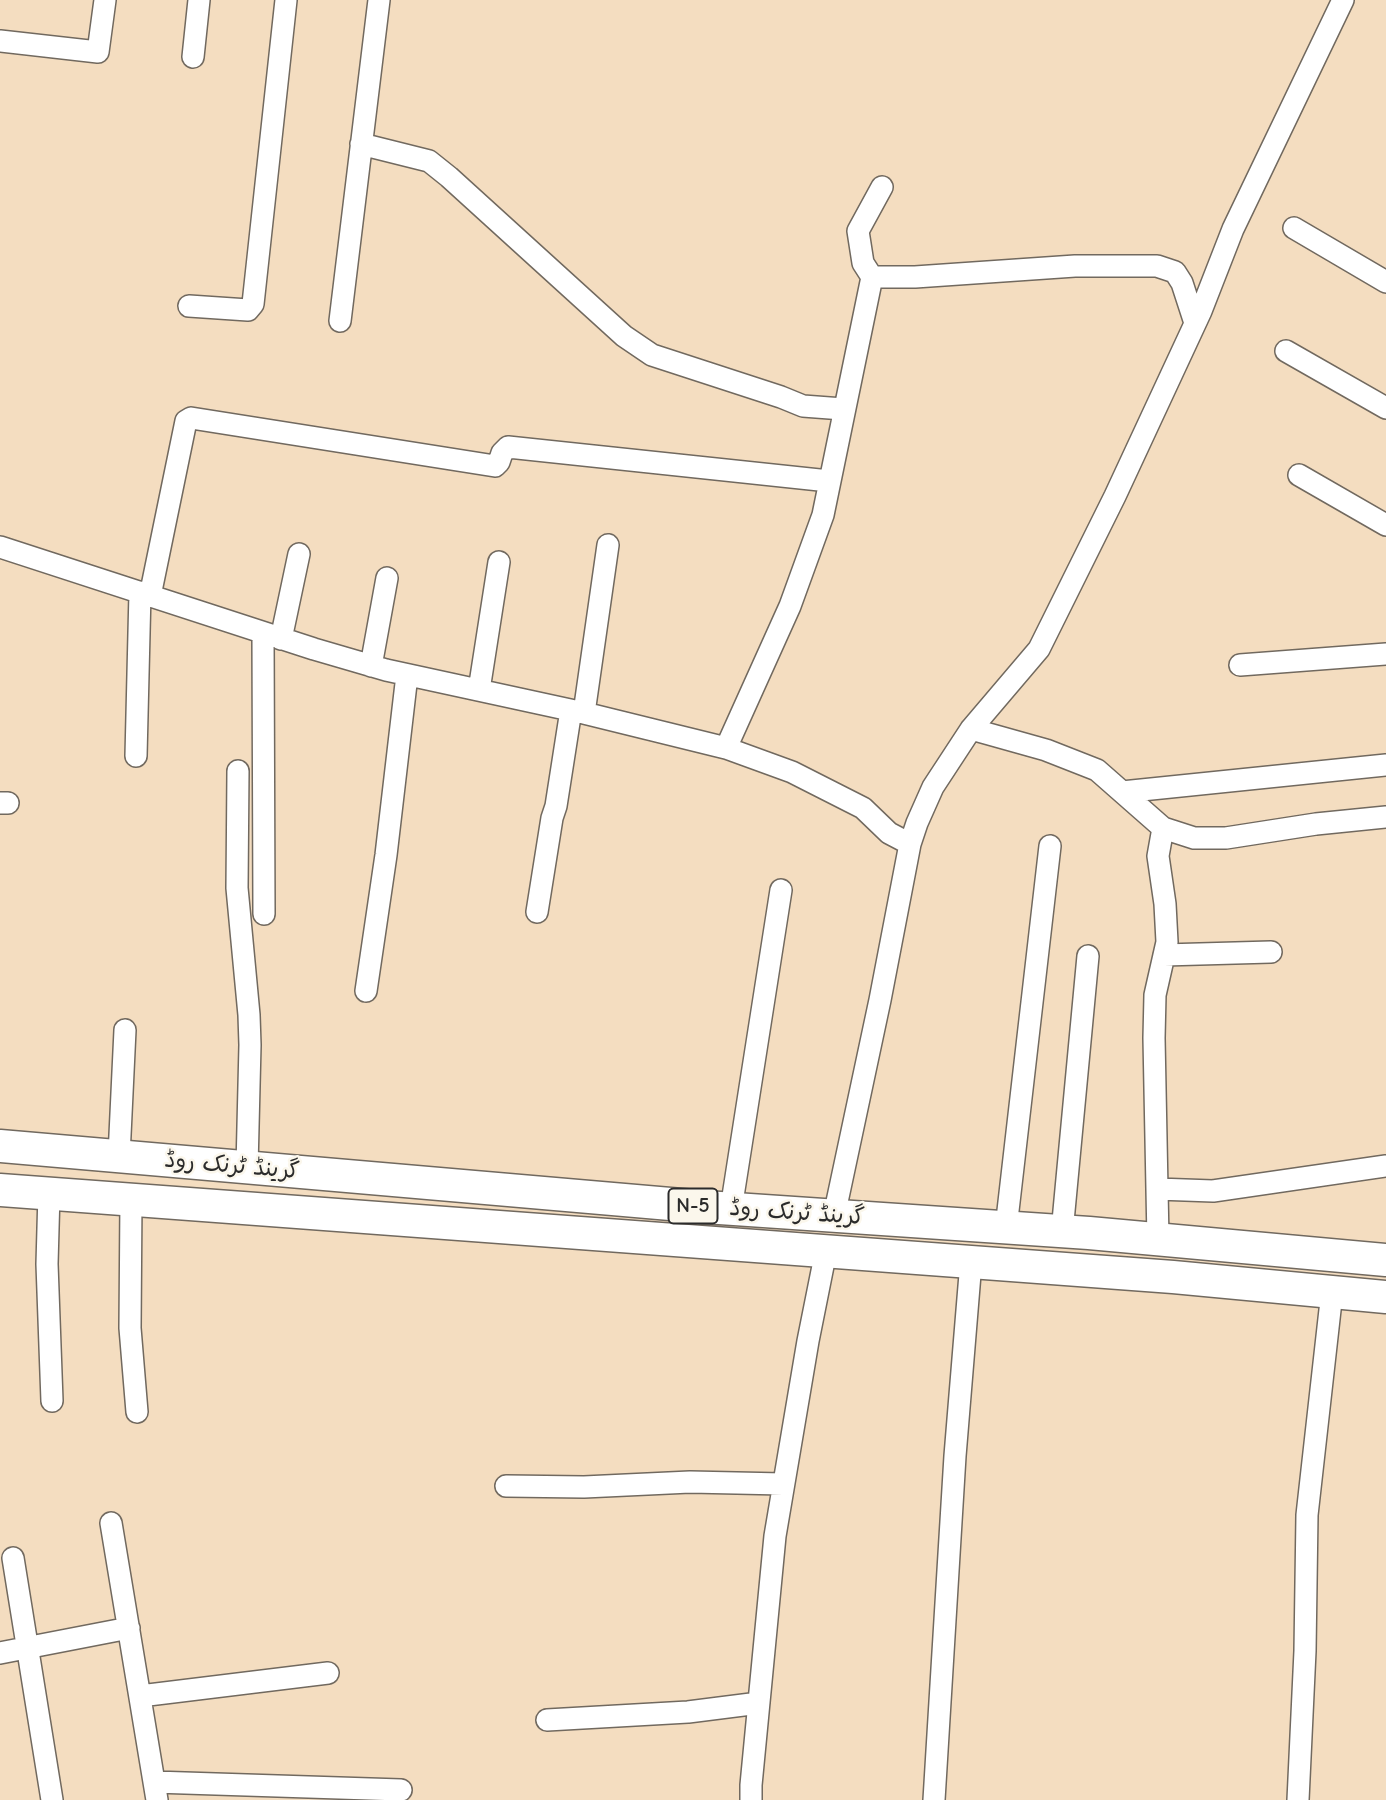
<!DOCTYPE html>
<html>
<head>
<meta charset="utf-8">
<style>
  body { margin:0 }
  canvas { display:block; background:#f4ddc0 }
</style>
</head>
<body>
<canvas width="1386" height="1800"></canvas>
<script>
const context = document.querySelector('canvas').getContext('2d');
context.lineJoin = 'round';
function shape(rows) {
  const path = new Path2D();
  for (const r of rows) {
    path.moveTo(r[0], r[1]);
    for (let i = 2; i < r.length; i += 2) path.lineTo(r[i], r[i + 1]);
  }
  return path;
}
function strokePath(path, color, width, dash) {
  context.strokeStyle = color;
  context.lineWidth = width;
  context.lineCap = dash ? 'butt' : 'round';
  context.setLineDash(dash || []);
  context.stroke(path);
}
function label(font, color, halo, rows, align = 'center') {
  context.font = font + ' "Comic Neue","Playpen Sans Arabic",sans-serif';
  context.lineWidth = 5;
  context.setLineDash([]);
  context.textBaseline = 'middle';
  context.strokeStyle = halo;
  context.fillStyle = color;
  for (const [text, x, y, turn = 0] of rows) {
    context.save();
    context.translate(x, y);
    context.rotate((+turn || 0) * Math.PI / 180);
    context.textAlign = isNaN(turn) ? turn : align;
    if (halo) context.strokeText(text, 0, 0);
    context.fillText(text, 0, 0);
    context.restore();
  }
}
const minor = shape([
  [0,41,98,52,105,0],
  [193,57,199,0],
  [361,144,429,161,449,177,624,336,652,355,781,397,803,406,843,409],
  [882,187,858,231,863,263,872,277,915,277,1075,266,1157,266,1175,272,1182,283,1195,323],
  [1294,228,1386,282],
  [189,306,248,310,253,304,286,0],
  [340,321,379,0],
  [1286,351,1386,408],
  [1299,475,1386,525],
  [0,547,314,649,386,670,584,713,726,748,792,772,863,808,889,833,910,844],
  [150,596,186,421,191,418,495,466,499,462,502,453,508,447,829,481],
  [263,633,264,914],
  [281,639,299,554],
  [1240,665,1386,654],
  [371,666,387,578],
  [479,690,499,562],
  [584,713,608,545],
  [971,729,1046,750,1097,770,1163,828,1194,838,1226,838,1316,824,1386,817],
  [726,748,790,606,823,515,872,277],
  [136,756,140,592],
  [238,771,237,888,249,1015,250,1045,247,1167],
  [1122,792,1386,765],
  [0,803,8,803],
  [537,912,552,818,556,806,571,710],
  [1164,955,1271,952],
  [366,991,386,855,407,675],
  [119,1156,125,1030],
  [1157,1189,1213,1191,1386,1166],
  [49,1193,47,1264,52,1401],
  [131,1199,130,1328,137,1412],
  [731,1209,781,890],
  [834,1216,880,1000,910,844,917,823,933,787,971,729,1039,649,1115,496,1201,311,1233,229,1343,0],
  [1006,1228,1050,846],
  [1062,1232,1088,956],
  [1158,1240,1154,1038,1155,995,1167,942,1165,904,1158,856,1163,828],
  [506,1486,584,1487,690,1482,783,1484],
  [111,1523,157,1800],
  [13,1558,52,1800],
  [0,1653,129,1628],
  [140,1696,328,1673],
  [547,1720,688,1712,759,1703],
  [154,1782,401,1790],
  [751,1800,751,1785,775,1536,808,1341,826,1251],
  [934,1800,955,1456,971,1262],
  [1298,1800,1305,1651,1307,1515,1332,1292]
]);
const highway = shape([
  [0,1146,705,1207,1089,1233,1386,1260],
  [0,1190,1173,1277,1386,1297]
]);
const shields = [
  [693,1206,49]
];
const shieldNames = [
  ["N-5",693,1206]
];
const streetNames = [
  ["گرینڈ ٹرنک روڈ",232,1166,5],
  ["گرینڈ ٹرنک روڈ",797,1213,4]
];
strokePath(minor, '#71695f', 24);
strokePath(highway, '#71695f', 35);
strokePath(minor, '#fff', 21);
strokePath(highway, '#fff', 32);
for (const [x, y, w] of shields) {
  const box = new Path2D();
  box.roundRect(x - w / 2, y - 17.5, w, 35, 5);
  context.fillStyle = '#fbf7ec';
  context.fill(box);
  strokePath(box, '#2b2b2b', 2);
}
label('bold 21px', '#2b2b2b', null, shieldNames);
label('23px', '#2b2b2b', '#fbf7ec', streetNames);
</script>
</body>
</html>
